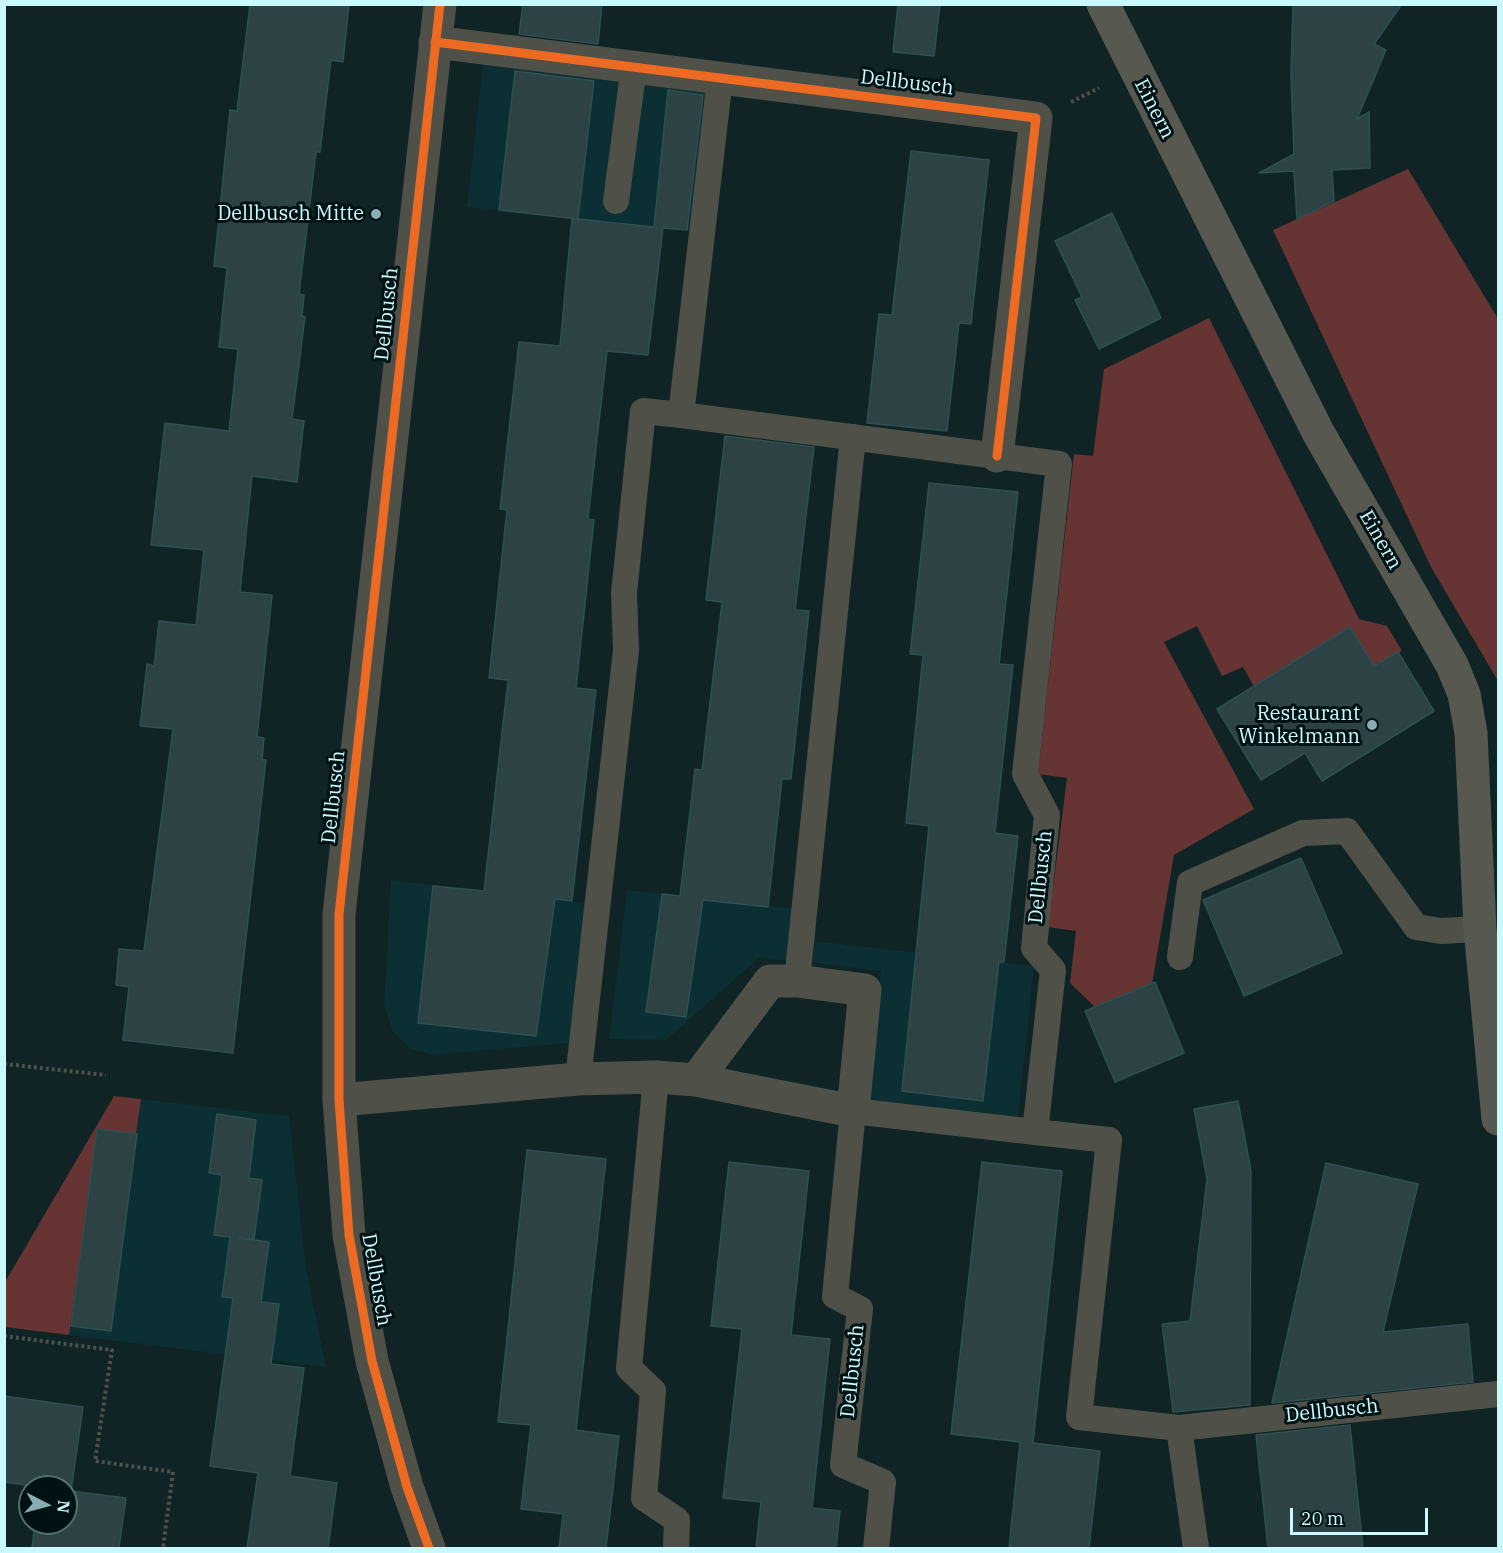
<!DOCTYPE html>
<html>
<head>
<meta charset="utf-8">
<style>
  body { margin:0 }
  #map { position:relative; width:1503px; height:1553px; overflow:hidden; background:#102325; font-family:"IBM Plex Serif",serif }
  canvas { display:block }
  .frame { position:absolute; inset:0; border:6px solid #caf9fd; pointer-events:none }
  .north { position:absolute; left:18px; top:1475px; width:60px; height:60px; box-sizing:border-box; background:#001214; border:2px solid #516e71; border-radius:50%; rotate:96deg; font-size:16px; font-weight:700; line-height:24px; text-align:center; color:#caf9fd }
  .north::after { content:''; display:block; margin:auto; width:21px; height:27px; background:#89aeb1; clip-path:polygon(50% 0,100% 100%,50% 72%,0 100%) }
  .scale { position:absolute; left:1290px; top:1508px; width:138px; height:27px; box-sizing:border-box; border:3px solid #caf9fd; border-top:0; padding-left:8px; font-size:18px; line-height:21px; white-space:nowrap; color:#caf9fd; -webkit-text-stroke:4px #001214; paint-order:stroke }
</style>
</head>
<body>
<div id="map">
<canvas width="1503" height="1553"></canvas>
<div class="frame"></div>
<div class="north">N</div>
<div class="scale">20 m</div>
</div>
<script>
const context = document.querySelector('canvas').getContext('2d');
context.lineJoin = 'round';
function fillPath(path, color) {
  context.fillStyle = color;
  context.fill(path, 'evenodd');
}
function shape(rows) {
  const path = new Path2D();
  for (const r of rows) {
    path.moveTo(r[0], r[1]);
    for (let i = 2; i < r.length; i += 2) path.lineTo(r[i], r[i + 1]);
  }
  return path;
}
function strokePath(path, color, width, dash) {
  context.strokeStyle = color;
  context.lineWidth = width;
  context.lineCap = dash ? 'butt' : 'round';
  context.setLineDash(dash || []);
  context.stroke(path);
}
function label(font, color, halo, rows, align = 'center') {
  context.font = font + ' "IBM Plex Serif",serif';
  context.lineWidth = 6;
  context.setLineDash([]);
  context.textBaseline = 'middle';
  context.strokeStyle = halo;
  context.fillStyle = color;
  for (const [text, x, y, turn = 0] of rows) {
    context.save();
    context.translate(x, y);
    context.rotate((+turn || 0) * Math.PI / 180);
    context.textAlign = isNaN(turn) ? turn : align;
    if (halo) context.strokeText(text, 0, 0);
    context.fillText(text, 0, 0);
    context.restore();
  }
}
const built = shape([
  [483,63,707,88,692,231,467,207],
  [391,880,586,903,570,1043,432,1055,411,1049,393,1032,384,1006],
  [627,890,795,909,790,961,759,958,666,1040,609,1039],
  [815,941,1034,966,1018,1117,867,1101,881,971,813,963],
  [141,1099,289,1116,306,1269,326,1367,69,1335,97,1129,136,1134]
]);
const green = shape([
  [1408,169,1498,319,1498,681,1431,567,1273,230],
  [1209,318,1359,619,1387,626,1402,651,1276,725,1243,667,1222,676,1197,626,1164,642,1254,809,1174,855,1152,984,1095,1007,1070,983,1076,931,1048,927,1067,778,1038,774,1074,454,1093,456,1104,369],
  [114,1096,141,1099,136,1134,97,1129,69,1335,5,1327,5,1282]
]);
const building = shape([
  [250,4,349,4,343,62,331,60,320,152,316,152,299,294,304,295,302,316,305,317,292,419,304,421,297,482,252,476,240,592,272,595,257,737,264,738,262,760,266,760,233,1053,123,1040,129,987,116,985,119,949,144,951,173,729,140,726,147,664,154,666,159,621,196,625,204,550,151,545,165,423,229,431,238,349,219,347,227,268,214,266,230,110,237,111,250,4],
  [523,4,602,4,598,44,519,34,523,4],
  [898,4,940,4,934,56,893,52,898,4],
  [1293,4,1402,4,1374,44,1386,50,1357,119,1369,112,1370,168,1332,170,1334,201,1297,219,1294,171,1259,173,1294,154,1291,76,1293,4],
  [515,71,594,81,578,219,654,227,668,90,703,95,687,230,663,228,648,355,607,351,588,519,594,520,576,688,596,690,572,901,555,899,536,1036,418,1023,433,886,484,891,508,680,489,678,507,510,500,509,519,342,560,346,572,219,578,219,499,210,515,71],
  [911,151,989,160,971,324,959,323,947,431,867,423,879,314,892,315,911,151],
  [1112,213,1161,318,1099,349,1075,300,1082,297,1055,241,1112,213],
  [725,436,814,447,795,610,809,611,791,779,782,779,768,907,703,900,686,1017,646,1012,662,894,680,896,695,769,702,770,722,602,706,600,725,436],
  [929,483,1018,492,999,664,1013,665,995,833,1018,836,1004,962,999,962,983,1101,902,1091,929,826,906,823,923,655,910,654,929,483],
  [1350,627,1374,666,1398,652,1434,711,1322,781,1305,753,1261,780,1217,709,1350,627],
  [1301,858,1342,953,1244,996,1203,900,1301,858],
  [1155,982,1184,1053,1115,1082,1085,1011,1155,982],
  [1238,1101,1251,1171,1250,1405,1173,1412,1162,1324,1190,1321,1207,1179,1194,1109,1238,1101],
  [217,1114,256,1120,249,1178,262,1180,254,1239,239,1238,269,1242,261,1302,279,1304,271,1364,304,1368,290,1476,337,1483,328,1548,247,1548,258,1473,210,1466,233,1298,222,1297,230,1237,214,1235,222,1175,209,1173,217,1114],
  [97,1129,137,1134,111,1331,71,1326,97,1129],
  [527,1150,606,1159,576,1430,619,1436,606,1548,559,1548,563,1514,521,1509,531,1425,498,1422,527,1150],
  [729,1162,809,1171,791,1335,830,1339,812,1508,840,1511,836,1548,756,1548,761,1502,723,1498,742,1329,711,1326,729,1162],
  [982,1162,1062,1171,1033,1443,1100,1451,1089,1548,1009,1548,1020,1442,951,1434,982,1162],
  [1326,1163,1418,1184,1383,1332,1468,1324,1473,1382,1272,1403,1326,1163],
  [4,1396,83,1407,71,1491,126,1498,119,1548,32,1548,35,1523,66,1523,66,1487,40,1487,4,1482,4,1396],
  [1350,1425,1363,1548,1268,1548,1256,1435,1350,1425]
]);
const path = shape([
  [1071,102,1099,88],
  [4,1064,106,1075],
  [4,1336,112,1350,95,1461,173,1472,163,1548]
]);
const service = shape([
  [616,201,634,67],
  [681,415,1059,464,1025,774,1047,815,1034,948,1053,970,1035,1132,853,1111,835,1296,860,1309,843,1465,883,1482,876,1548],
  [1180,957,1190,883,1303,833,1347,831,1416,927,1441,931,1480,929],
  [797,981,853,437],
  [656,1077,629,1368,653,1391,644,1498,677,1520,676,1548],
  [578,1079,626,650,624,593,643,411,681,415,720,78],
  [1035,1132,1109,1140,1079,1417,1179,1428,1498,1394],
  [1179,1428,1196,1548]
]);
const minor = shape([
  [435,42,1036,118,997,456],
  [339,1100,578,1079,656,1077,696,1080,853,1111,865,990,797,981,770,981,696,1080],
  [429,1548,407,1487,372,1361,349,1235,339,1100,339,914,440,4]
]);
const secondary = shape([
  [1103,4,1319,434,1452,665,1464,694,1471,733,1480,929,1498,1119]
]);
const cycleway = shape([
  [435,42,1036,118,997,456],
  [429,1548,407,1487,372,1361,349,1235,339,1100,339,914,440,4]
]);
const markers = [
  [376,214,6,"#89aeb1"],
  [1372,725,6,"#89aeb1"]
];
const streetNames = [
  ["Dellbusch",907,83,7],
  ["Einern",1154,109,63],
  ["Dellbusch",387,314,-84],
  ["Einern",1380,540,60],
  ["Dellbusch",334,797,-84],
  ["Dellbusch",1041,877,-84],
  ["Dellbusch",376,1280,80],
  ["Dellbusch",853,1371,-84],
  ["Dellbusch",1332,1411,-6]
];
const poiNames = [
  ["Dellbusch Mitte",364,214],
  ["Restaurant",1360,714],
  ["Winkelmann",1360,737]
];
fillPath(built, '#0b2f32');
fillPath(green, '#663433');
fillPath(building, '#2c4244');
strokePath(building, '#2e5052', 1.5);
strokePath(path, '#4c514d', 4, [3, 3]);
strokePath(service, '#4f5149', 26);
strokePath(minor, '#4f5149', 33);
strokePath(secondary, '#57584f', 33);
strokePath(cycleway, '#ed6a23', 9);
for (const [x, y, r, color] of markers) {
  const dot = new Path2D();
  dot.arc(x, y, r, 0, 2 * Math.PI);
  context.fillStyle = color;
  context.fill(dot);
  strokePath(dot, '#001214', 2);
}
label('20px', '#caf9fd', '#001214', streetNames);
label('20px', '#caf9fd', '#001214', poiNames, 'right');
</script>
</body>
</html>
